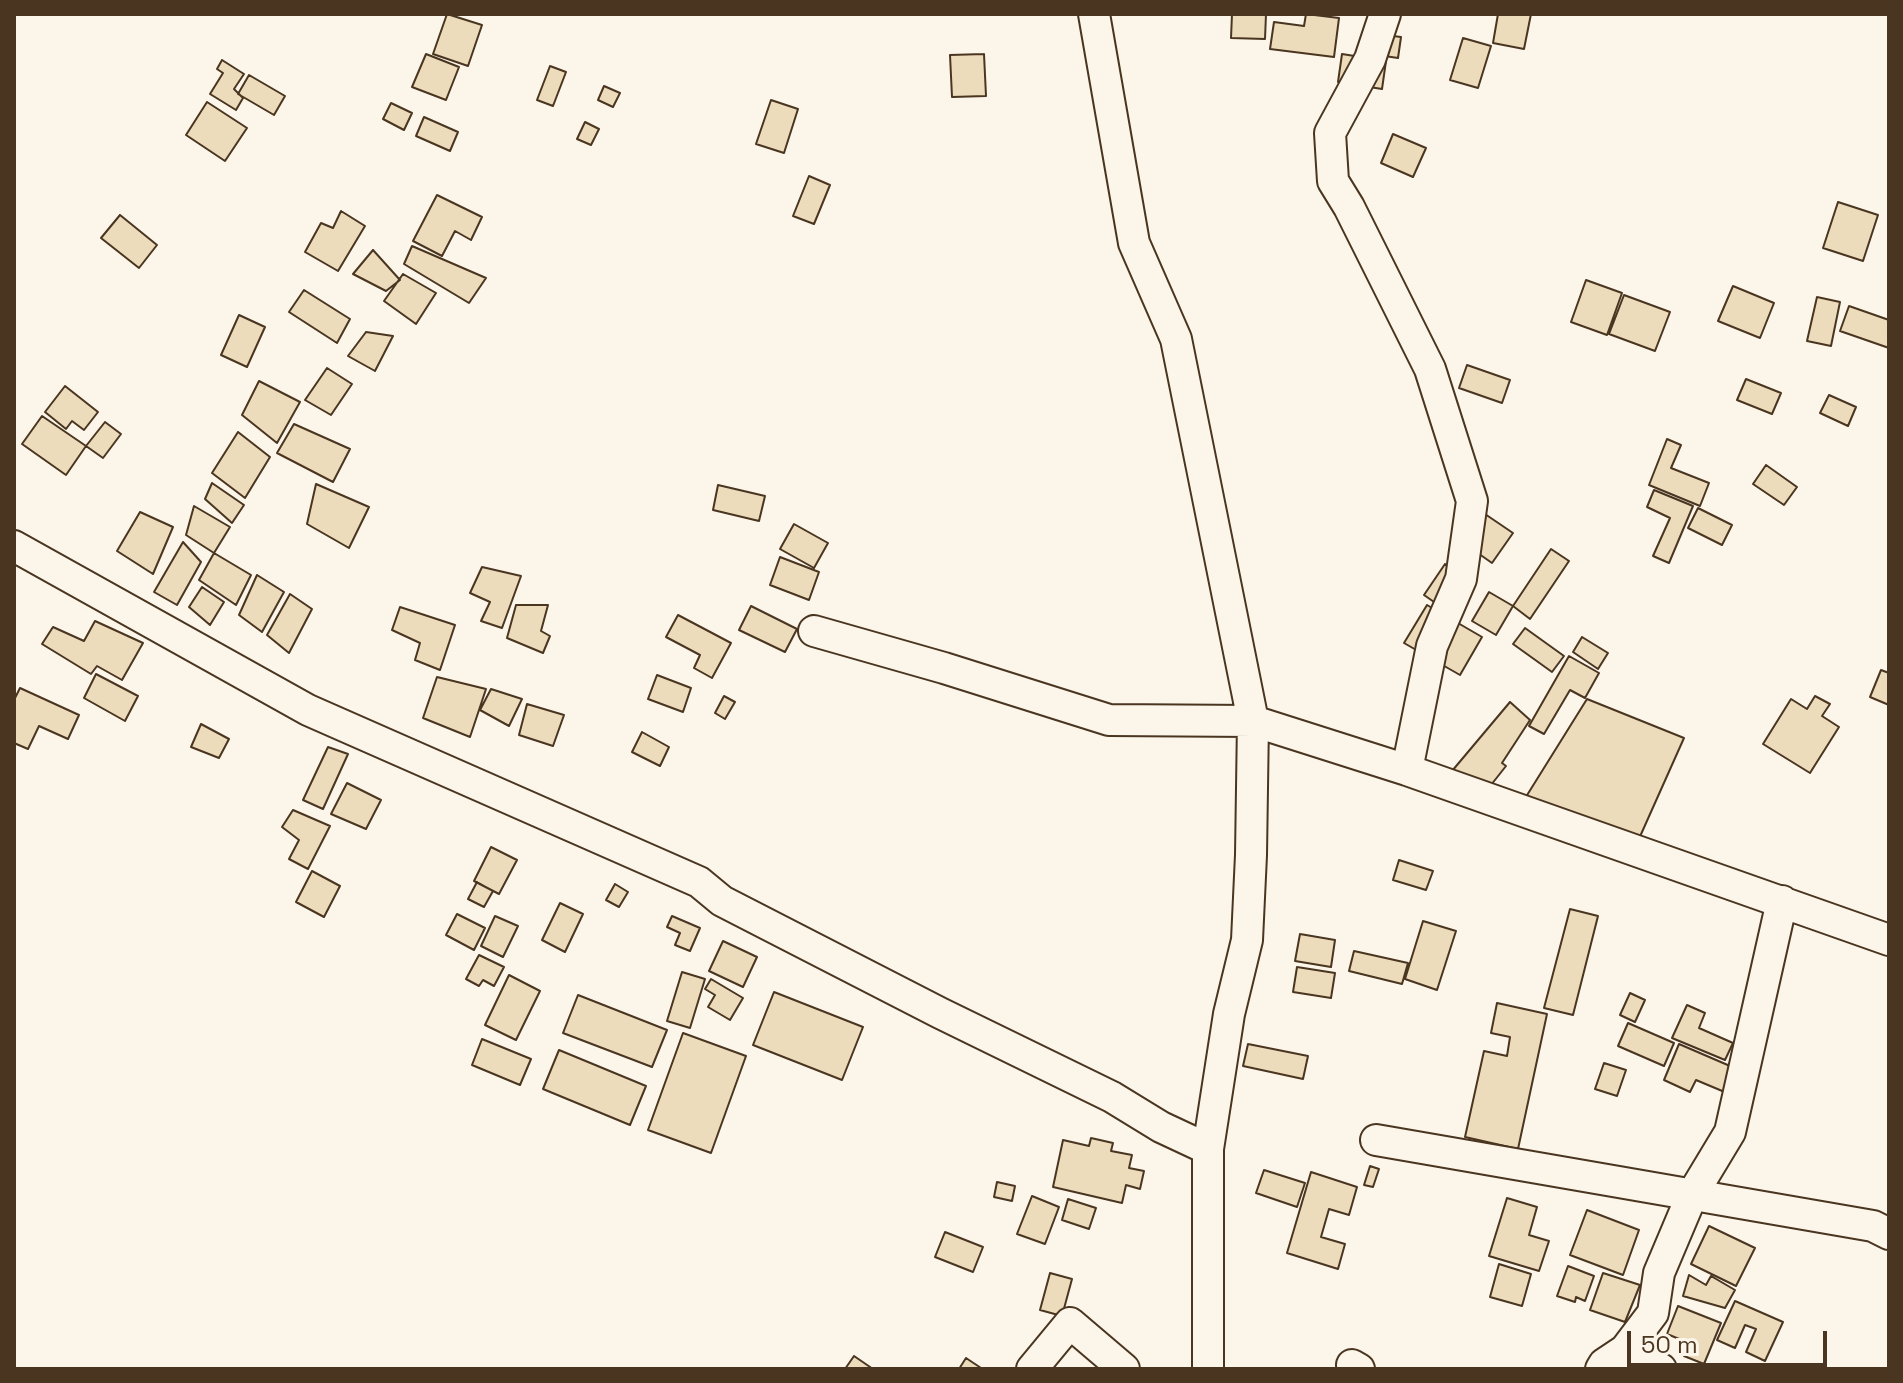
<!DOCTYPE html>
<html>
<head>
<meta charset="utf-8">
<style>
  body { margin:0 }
  #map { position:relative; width:1903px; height:1383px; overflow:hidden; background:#fbf6e9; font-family:"Space Grotesk",sans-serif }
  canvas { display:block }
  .frame { position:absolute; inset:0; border:16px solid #4a3520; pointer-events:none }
  .scale { position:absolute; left:1627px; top:1331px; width:200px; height:36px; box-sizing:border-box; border:4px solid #4a3520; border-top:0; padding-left:10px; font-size:24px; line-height:28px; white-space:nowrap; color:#4a3520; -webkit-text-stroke:6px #fbf6e9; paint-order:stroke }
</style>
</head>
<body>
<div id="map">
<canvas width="1903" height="1383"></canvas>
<div class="frame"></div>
<div class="scale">50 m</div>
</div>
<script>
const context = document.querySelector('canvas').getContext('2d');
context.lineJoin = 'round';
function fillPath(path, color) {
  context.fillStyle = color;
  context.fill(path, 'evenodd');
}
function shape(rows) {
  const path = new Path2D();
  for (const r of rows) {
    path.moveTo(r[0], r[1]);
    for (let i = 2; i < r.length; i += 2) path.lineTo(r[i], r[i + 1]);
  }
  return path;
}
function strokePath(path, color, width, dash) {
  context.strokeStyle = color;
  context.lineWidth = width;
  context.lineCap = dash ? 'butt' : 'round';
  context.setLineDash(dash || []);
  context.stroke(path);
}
const building = shape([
  [447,14,482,25,468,66,433,54,447,14],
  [1232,14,1266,14,1265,39,1231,38,1232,14],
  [1306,14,1339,18,1334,57,1270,49,1274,22,1304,26,1306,14],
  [1498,14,1531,14,1524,49,1493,43,1498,14],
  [1393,36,1401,37,1398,58,1364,53,1393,36],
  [1463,38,1491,46,1478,88,1450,80,1463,38],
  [426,54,459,67,446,100,412,87,426,54],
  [984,54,986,96,952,97,950,55,984,54],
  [1342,54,1386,61,1382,89,1338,82,1342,54],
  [222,60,244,74,234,89,243,98,236,110,210,94,223,73,217,69,222,60],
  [550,66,566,72,553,106,537,100,550,66],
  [249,75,285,96,274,115,238,94,249,75],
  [604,86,620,93,613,107,598,100,604,86],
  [771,100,798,109,784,153,756,144,771,100],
  [207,102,247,128,225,161,186,135,207,102],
  [391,103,412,113,404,130,383,119,391,103],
  [424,117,458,132,450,151,416,136,424,117],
  [585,122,599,129,591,145,577,139,585,122],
  [1393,134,1426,148,1413,177,1381,163,1393,134],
  [809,176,830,185,814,224,793,216,809,176],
  [437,195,482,217,471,240,455,231,442,256,413,241,437,195],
  [1838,202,1878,215,1863,261,1823,248,1838,202],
  [341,211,365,226,338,271,305,252,321,223,333,228,341,211],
  [120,215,157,245,139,268,101,238,120,215],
  [412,246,486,278,469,303,404,264,412,246],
  [373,250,400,280,386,291,353,274,373,250],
  [403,274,436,293,416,324,384,301,403,274],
  [1586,280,1622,293,1607,335,1571,322,1586,280],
  [1733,286,1774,303,1760,338,1718,321,1733,286],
  [304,290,350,319,337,343,289,312,304,290],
  [1624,295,1670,312,1655,351,1609,334,1624,295],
  [1817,297,1840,302,1831,346,1807,341,1817,297],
  [1849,306,1889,320,1889,348,1840,331,1849,306],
  [239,315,265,327,247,367,221,355,239,315],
  [366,332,393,336,375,371,348,356,366,332],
  [1467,365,1510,380,1502,403,1459,388,1467,365],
  [327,368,352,384,331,415,305,400,327,368],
  [1746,379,1781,393,1772,414,1737,400,1746,379],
  [259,381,300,402,277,443,242,415,259,381],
  [65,386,98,412,84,430,72,421,66,429,45,412,65,386],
  [1829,395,1856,407,1848,426,1820,413,1829,395],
  [42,416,86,446,66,475,22,444,42,416],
  [105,422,121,434,103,458,86,446,105,422],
  [294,424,350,449,333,482,277,453,294,424],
  [238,432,270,457,245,498,212,473,238,432],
  [1667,439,1681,445,1671,468,1709,483,1700,506,1649,485,1667,439],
  [1766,465,1797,487,1784,505,1753,484,1766,465],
  [212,483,244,505,232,523,205,499,212,483],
  [316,484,369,507,349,548,307,524,316,484],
  [718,485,765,496,759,521,713,510,718,485],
  [1654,490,1693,506,1669,563,1653,556,1670,518,1647,507,1654,490],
  [194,506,230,527,214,553,186,535,194,506],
  [1698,508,1732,525,1722,545,1688,528,1698,508],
  [140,512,173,527,153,574,117,551,140,512],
  [1482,512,1513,533,1492,563,1462,542,1482,512],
  [794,524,828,543,814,568,780,549,794,524],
  [183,542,201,562,177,605,154,592,183,542],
  [1551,549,1569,561,1530,619,1513,606,1551,549],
  [214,553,251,575,236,605,199,580,214,553],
  [780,557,819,572,809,600,770,585,780,557],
  [1445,564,1468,580,1447,611,1424,595,1445,564],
  [482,567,521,576,502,628,481,621,490,602,470,593,482,567],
  [257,575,284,592,262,632,239,615,257,575],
  [202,587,224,602,210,625,189,607,202,587],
  [1489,592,1513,606,1496,635,1472,621,1489,592],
  [290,594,312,609,289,653,267,635,290,594],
  [516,605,548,605,541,631,550,636,543,653,507,638,516,605],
  [1427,605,1482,637,1460,675,1404,643,1427,605],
  [751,606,797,629,785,652,739,630,751,606],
  [400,607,455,625,440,670,415,660,420,643,392,630,400,607],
  [678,615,731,643,712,678,694,668,700,655,666,637,678,615],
  [95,621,143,643,122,680,97,666,91,674,42,644,53,627,84,641,95,621],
  [1525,628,1564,656,1552,672,1513,644,1525,628],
  [1582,637,1608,653,1598,669,1573,652,1582,637],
  [1569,656,1599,673,1585,698,1570,690,1544,734,1529,726,1569,656],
  [1881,670,1889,673,1889,705,1870,697,1881,670],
  [96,674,138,696,125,721,84,698,96,674],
  [657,675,691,688,683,712,648,699,657,675],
  [437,677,486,689,470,737,423,718,437,677],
  [20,688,79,715,68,739,39,726,28,749,14,743,14,700,20,688],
  [491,689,522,699,509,726,480,710,491,689],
  [724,696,735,702,725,719,715,713,724,696],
  [1815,696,1830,704,1822,716,1839,727,1810,773,1763,744,1791,699,1807,709,1815,696],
  [1587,699,1684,738,1638,841,1524,800,1587,699],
  [1510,702,1530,720,1502,763,1506,766,1491,785,1452,771,1510,702],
  [527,704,564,715,553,746,519,735,527,704],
  [201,724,229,739,219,758,191,747,201,724],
  [642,732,669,747,660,766,632,752,642,732],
  [328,747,348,754,323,809,303,800,328,747],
  [347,783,381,800,366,829,331,814,347,783],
  [293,810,330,826,308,869,289,859,299,840,282,827,293,810],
  [491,847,517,860,499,894,474,881,491,847],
  [1399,860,1433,871,1426,890,1393,880,1399,860],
  [312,871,340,886,324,917,296,902,312,871],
  [477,882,493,891,484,907,468,899,477,882],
  [615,884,628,892,619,907,606,900,615,884],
  [560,903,583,914,565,952,542,940,560,903],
  [1570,909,1598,916,1573,1015,1544,1008,1570,909],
  [457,914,485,928,474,950,446,935,457,914],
  [495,916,518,926,503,957,481,946,495,916],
  [672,916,700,928,690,951,675,945,680,933,667,927,672,916],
  [1423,921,1456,931,1437,990,1405,979,1423,921],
  [1300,934,1335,940,1331,967,1295,961,1300,934],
  [723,941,757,957,743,987,709,971,723,941],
  [1354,951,1408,963,1402,984,1349,971,1354,951],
  [479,955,504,967,494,986,483,980,479,986,466,979,479,955],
  [1297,967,1335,973,1331,998,1293,992,1297,967],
  [682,972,705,979,690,1028,667,1021,682,972],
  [509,975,540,991,516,1040,485,1025,509,975],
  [711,979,743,998,730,1020,708,1007,715,995,705,989,711,979],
  [774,992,863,1027,842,1080,753,1045,774,992],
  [1630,993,1645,1000,1635,1022,1620,1015,1630,993],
  [578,995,667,1030,652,1067,563,1033,578,995],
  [1497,1003,1547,1014,1518,1149,1465,1137,1484,1051,1507,1056,1510,1037,1491,1033,1497,1003],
  [1687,1005,1705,1013,1699,1028,1733,1043,1725,1060,1672,1038,1687,1005],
  [1628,1023,1674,1043,1664,1066,1618,1046,1628,1023],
  [683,1033,746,1056,711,1153,648,1130,683,1033],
  [482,1039,531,1059,520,1085,472,1065,482,1039],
  [1248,1044,1308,1056,1303,1079,1243,1066,1248,1044],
  [1679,1044,1737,1069,1727,1093,1696,1080,1690,1092,1664,1080,1679,1044],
  [559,1050,646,1086,630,1125,543,1089,559,1050],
  [1604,1063,1626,1070,1617,1096,1595,1089,1604,1063],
  [1091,1138,1113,1143,1111,1151,1132,1155,1129,1168,1144,1171,1140,1189,1126,1185,1122,1203,1053,1187,1063,1140,1089,1146,1091,1138],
  [1370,1166,1379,1169,1373,1187,1364,1185,1370,1166],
  [1264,1170,1305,1183,1297,1207,1256,1193,1264,1170],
  [1311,1172,1357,1187,1349,1215,1329,1209,1321,1237,1345,1244,1338,1269,1287,1253,1311,1172],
  [997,1182,1015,1186,1012,1201,994,1197,997,1182],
  [1032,1196,1059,1207,1045,1244,1017,1234,1032,1196],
  [1507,1198,1537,1207,1529,1235,1549,1241,1539,1271,1489,1256,1507,1198],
  [1068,1199,1096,1208,1089,1229,1062,1220,1068,1199],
  [1587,1210,1639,1230,1623,1275,1570,1255,1587,1210],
  [1709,1226,1755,1248,1736,1286,1691,1264,1709,1226],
  [945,1232,983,1247,973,1272,935,1257,945,1232],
  [1499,1264,1531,1274,1522,1306,1490,1297,1499,1264],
  [1568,1266,1594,1276,1585,1301,1576,1297,1575,1302,1557,1296,1568,1266],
  [1050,1273,1072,1279,1062,1316,1040,1310,1050,1273],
  [1603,1273,1640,1285,1625,1322,1590,1310,1603,1273],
  [1689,1275,1706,1285,1711,1276,1735,1290,1725,1308,1683,1296,1689,1275],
  [1735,1301,1783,1322,1765,1361,1746,1352,1756,1329,1745,1325,1735,1348,1717,1340,1735,1301],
  [1678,1306,1721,1323,1704,1364,1684,1356,1689,1343,1667,1334,1678,1306],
  [854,1356,873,1369,845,1369,854,1356],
  [966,1358,981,1368,980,1369,959,1369,966,1358]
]);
const minor = shape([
  [1094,14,1134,243,1176,339,1253,721,1251,855,1247,940,1229,1014,1208,1149,1208,1369],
  [1385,14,1370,59,1330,133,1333,181,1349,207,1430,369,1472,501,1461,579,1432,646,1407,770],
  [14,546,308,710,699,882,722,901,940,1013,1112,1097,1161,1127,1208,1149],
  [814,631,944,668,1109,720,1253,721,1407,770,1889,940],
  [1376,1140,1873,1226,1889,1234],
  [1625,1350,1661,1369],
  [1352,1365,1359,1369],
  [1032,1369,1070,1323,1124,1369],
  [1601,1369,1604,1364,1625,1350,1653,1313,1659,1273,1692,1195,1730,1132,1782,901]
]);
fillPath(building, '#ecdcbc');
strokePath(building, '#4a3520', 2);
strokePath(minor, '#4a3520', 34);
strokePath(minor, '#fbf6e9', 30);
</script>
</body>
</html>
